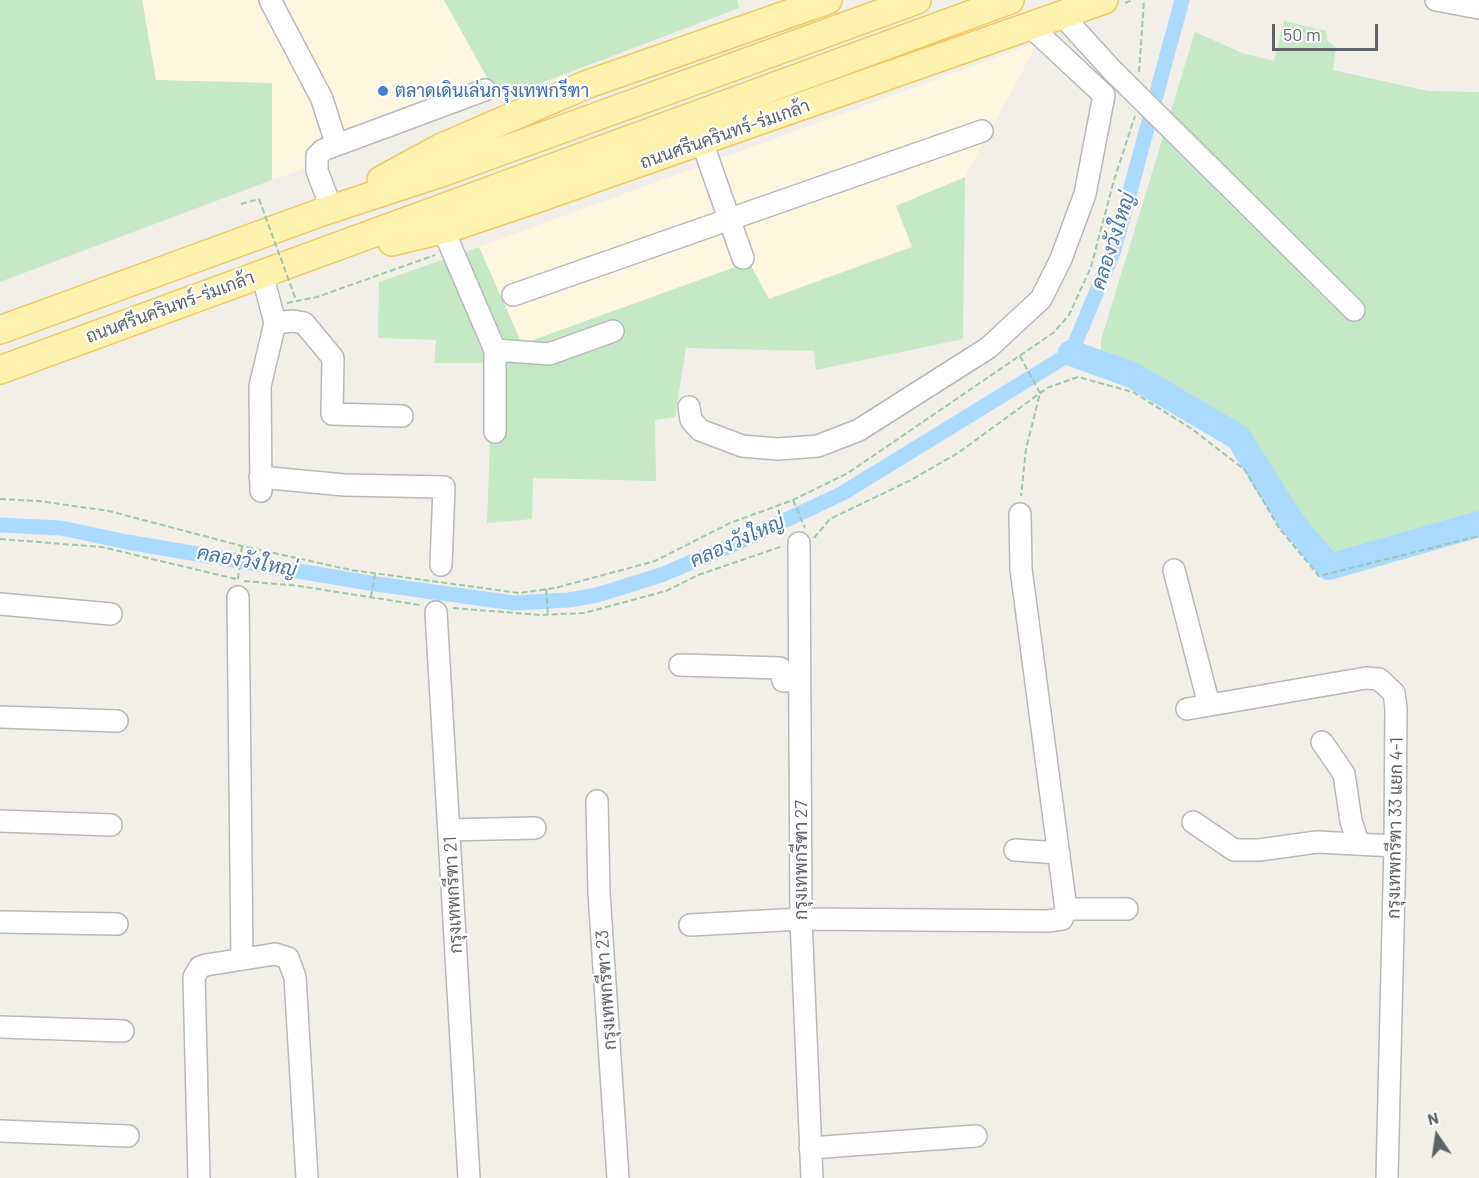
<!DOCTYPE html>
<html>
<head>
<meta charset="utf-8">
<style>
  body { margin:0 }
  #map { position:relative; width:1479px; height:1178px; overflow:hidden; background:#f1efe8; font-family:Barlow,sans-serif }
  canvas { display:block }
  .north { position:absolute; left:1407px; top:1106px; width:60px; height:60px; -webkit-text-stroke:4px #fff; paint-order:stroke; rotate:347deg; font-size:16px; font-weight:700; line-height:24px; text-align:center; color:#5f6368 }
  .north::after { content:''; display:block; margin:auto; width:21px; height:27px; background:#5f6368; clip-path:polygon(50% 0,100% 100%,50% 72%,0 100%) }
  .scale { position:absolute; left:1272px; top:24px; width:106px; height:27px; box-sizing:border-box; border:3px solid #5f6368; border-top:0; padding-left:8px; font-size:18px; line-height:21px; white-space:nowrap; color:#5f6368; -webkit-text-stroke:4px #fff; paint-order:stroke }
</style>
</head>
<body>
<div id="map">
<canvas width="1479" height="1178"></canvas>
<div class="north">N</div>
<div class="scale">50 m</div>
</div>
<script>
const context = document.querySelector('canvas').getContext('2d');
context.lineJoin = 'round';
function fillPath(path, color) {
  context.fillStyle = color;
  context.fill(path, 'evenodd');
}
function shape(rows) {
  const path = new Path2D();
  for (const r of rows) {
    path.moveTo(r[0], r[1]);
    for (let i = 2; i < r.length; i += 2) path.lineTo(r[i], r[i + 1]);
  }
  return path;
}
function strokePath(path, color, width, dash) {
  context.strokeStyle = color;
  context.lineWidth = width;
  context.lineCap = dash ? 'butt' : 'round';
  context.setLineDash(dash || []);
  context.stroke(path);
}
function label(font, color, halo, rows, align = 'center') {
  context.font = font + ' Barlow,Sarabun,sans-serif';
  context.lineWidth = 4.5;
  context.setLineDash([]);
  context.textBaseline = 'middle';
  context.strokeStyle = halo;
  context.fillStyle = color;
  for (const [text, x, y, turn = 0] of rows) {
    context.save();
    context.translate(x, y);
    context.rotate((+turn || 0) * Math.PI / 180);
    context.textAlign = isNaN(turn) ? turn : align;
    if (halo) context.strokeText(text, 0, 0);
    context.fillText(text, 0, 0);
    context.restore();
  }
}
const commercial = shape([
  [142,0,444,0,499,99,272,180,271,83,156,80],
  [1038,42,965,177,896,206,913,246,768,299,749,262,522,344,479,247]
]);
const green = shape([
  [0,0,142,0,156,80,272,83,272,180,0,282],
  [444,0,737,0,739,8,499,99],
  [1284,21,1326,31,1327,41,1336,47,1333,70,1428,91,1479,92,1479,515,1341,558,1328,558,1263,458,1239,427,1162,378,1101,351,1101,340,1195,32,1242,53,1274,61],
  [965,177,963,339,816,370,814,351,686,348,675,417,655,420,656,481,533,478,532,519,487,523,493,363,434,363,436,340,378,338,379,282,479,247,522,344,749,262,769,299,912,247,896,206]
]);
const canal = shape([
  [0,525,61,528,127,542,369,583,514,603,569,600,597,595,661,575,739,542,843,493,1071,353,1114,250,1182,0]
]);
const river = shape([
  [1071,353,1132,375,1238,437,1291,521,1329,567,1479,524]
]);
const path = shape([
  [1125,3,1133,0],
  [1139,72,1144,0],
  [241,204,259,199],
  [287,303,317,297,435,255],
  [1020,356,1040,393,1026,449,1021,496],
  [0,499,39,501,109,511,242,546,351,570,519,593,555,588,655,561,730,523,793,500,848,473,1053,333,1069,315,1091,267,1114,180,1135,116],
  [793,500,805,528],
  [814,538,830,519,911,480,958,453,1047,388,1078,377,1133,392,1192,429,1245,470,1279,528,1319,576,1479,536],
  [0,539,102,547,236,579],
  [238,579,242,546],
  [244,581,299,586,420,605],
  [546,589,548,615],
  [371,597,375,574],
  [453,608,540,615,584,613,666,591,698,575,783,546]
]);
const minor = shape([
  [270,0,322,99,336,143],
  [1436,0,1479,8],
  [1061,14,1111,69,1354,310],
  [702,142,743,258],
  [331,207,317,171,317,156,323,150,485,90],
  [443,229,495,350,495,432],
  [513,295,982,131],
  [275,323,293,321,304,323,333,358,332,414,402,416],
  [495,350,549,354,613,331],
  [689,407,691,420,700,430,742,446,778,449,818,446,859,430,988,348,1041,299,1061,259,1085,194,1104,95,1029,25],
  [260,477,344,485,444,487,441,565],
  [261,491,260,386,275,323,262,273],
  [799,543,801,919,812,1178],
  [1174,570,1209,705],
  [238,597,242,958],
  [0,604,111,614],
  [436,612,469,1178],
  [680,665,780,668,783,681,800,680],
  [1187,709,1366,678,1379,679,1394,693,1396,708,1395,846,1387,1178],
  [0,717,117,721],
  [1322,742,1344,774,1351,821,1358,842],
  [597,801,599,893,618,1178],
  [0,821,111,825],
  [1193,822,1234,850,1259,850,1317,842,1395,846],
  [449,830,535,828],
  [1015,850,1059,853],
  [1066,909,1127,909],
  [0,922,117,924],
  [690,925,801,919,1048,921,1062,919,1066,909,1021,569,1020,514],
  [0,1027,123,1031],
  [0,1131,128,1136],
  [810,1148,976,1136],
  [199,1178,194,977,200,967,206,965,275,954,288,958,295,977,307,1178]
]);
const major = shape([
  [381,180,440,148,588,84,828,0],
  [392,242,450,228,536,199,1104,0],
  [0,330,322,212,444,172,917,0],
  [0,370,1010,0]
]);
const pathBridge = shape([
  [259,199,296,300]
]);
const markers = [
  [383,91,6,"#3f7fe0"]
];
const shopNames = [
  ["ตลาดเดินเล่นกรุงเทพกรีฑา",395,91]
];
const streetNames = [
  ["ถนนศรีนครินทร์-ร่มเกล้า",725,134,-19],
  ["ถนนศรีนครินทร์-ร่มเกล้า",170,307,-20],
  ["กรุงเทพกรีฑา 33 แยก 4-1",1395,828,-89],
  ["กรุงเทพกรีฑา 27",801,860,-90],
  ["กรุงเทพกรีฑา 21",453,895,-93],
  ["กรุงเทพกรีฑา 23",606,990,-94]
];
const waterNames = [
  ["คลองวังใหญ่",1113,241,-72],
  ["คลองวังใหญ่",737,541,-24],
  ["คลองวังใหญ่",247,561,10]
];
fillPath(commercial, '#fef7e0');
fillPath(green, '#c5e8c5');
strokePath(canal, '#aadaff', 15);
strokePath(river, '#aadaff', 26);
strokePath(minor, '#b5b8bc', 24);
strokePath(major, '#f2c960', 30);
strokePath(path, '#9cc7a9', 2, [6, 3]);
strokePath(minor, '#fff', 21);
strokePath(major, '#fff2af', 27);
strokePath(pathBridge, '#9cc7a9', 2, [6, 3]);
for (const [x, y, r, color] of markers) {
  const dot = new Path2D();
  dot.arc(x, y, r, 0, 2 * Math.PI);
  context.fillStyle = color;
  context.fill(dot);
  strokePath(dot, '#fff', 2);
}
label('18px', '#366cbe', '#fff', shopNames, 'left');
label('18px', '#5f6368', '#fff', streetNames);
label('italic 20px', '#4174aa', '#fff', waterNames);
</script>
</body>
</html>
